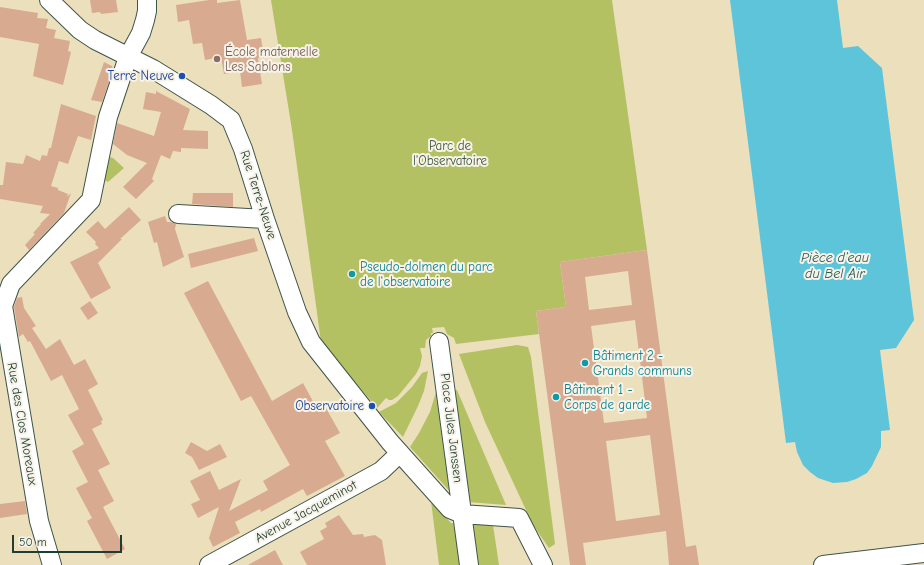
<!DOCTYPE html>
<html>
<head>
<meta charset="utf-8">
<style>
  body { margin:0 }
  #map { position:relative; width:924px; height:565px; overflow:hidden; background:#ebdfbc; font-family:"Comic Neue",sans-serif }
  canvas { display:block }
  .scale { position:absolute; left:12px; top:535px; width:110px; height:18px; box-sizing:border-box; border:2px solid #1f3d34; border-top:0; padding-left:5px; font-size:12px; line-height:14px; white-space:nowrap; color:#1f3d34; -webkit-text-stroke:3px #f7f3e8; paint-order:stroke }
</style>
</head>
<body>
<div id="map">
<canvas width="924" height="565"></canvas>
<div class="scale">50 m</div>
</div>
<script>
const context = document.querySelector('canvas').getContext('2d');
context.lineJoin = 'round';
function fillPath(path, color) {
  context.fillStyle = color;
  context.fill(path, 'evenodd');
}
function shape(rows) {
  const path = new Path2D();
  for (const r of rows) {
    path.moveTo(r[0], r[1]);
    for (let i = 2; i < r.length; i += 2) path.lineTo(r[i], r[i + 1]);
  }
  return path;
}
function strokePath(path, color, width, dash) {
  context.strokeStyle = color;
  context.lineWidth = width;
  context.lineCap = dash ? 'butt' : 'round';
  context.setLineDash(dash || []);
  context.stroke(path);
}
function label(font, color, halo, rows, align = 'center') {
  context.font = font + ' "Comic Neue",sans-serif';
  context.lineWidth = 4;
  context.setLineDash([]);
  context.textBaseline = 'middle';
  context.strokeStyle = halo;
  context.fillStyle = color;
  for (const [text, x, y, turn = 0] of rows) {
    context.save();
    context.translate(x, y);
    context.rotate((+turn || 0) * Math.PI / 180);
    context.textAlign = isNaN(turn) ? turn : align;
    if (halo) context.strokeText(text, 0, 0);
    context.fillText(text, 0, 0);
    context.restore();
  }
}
const green = shape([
  [271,0,612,0,647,250,560,262,566,307,536,311,539,334,456,344,454,338,447,334,444,327,432,328,433,333,431,333,431,336,426,340,425,348,420,348,422,356,420,366,416,374,398,396,392,400,389,400,386,398,377,408,321,342,292,130],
  [110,157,113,158,124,168,108,182,104,180],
  [517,345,528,347,531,357,555,544,549,548,533,525,485,422,459,354],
  [428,371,424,391,418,406,403,437,379,412,396,403,412,387,422,373],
  [453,390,457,390,506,505,468,502],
  [436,392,440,392,453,495,410,447,419,433,430,412],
  [431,501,451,523,456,524,462,565,439,565],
  [470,524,493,525,499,565,475,565]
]);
const water = shape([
  [730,0,837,0,843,48,858,46,882,68,914,320,896,348,880,350,890,430,881,431,881,447,872,466,867,473,856,479,847,482,833,483,818,478,810,472,803,465,797,452,795,442,786,443]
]);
const building = shape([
  [90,0,116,0,118,12,101,14,100,12,92,13],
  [209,0,217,0,217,3,240,0,247,40,261,38,264,57,258,58,262,84,242,87,240,71,224,74,221,57,205,60,202,43,193,44,189,20,178,22,176,5],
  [0,7,38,13,37,18,48,19,46,28,56,30,54,38,70,41,68,51,71,52,63,85,33,76,39,44,0,37],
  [104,62,112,66,113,69,102,102,91,100],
  [156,91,190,109,183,130,208,131,208,149,181,148,181,152,173,151,170,159,161,155,152,179,154,181,136,199,123,187,147,163,127,155,113,144,117,123,154,136,161,112,143,109,146,92,156,94],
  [61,104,96,116,91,140,78,136,68,164,59,161,51,186,58,188,58,190,68,194,67,197,71,193,64,213,29,250,25,245,35,234,33,233,41,224,40,224,50,214,40,213,43,206,0,199,0,185,3,185,6,162,23,164,26,155,40,161,42,155,47,156,49,148,51,148],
  [193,193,233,193,233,207,192,204],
  [129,207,141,220,120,239,122,239,98,263,111,288,91,299,70,262,99,248,95,244,96,242,86,232,98,221,105,229],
  [165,216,167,222,171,222,176,224,175,229,184,257,163,267,157,242,154,243,148,222],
  [254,238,258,251,191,268,188,254],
  [647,250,686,547,696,545,699,565,669,565,666,531,583,543,586,565,570,565,536,311,566,307,560,262],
  [628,271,632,305,589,310,585,277],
  [635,320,647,418,604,423,591,326],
  [650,435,660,515,616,521,606,441],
  [208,281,272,401,303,383,315,405,322,401,340,433,325,441,345,476,307,496,303,489,261,512,260,509,235,522,240,533,213,547,209,538,219,507,198,518,191,504,200,500,190,481,210,471,219,490,241,479,229,511,268,490,263,481,290,465,251,396,241,401,184,293],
  [22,297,24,308,36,326,32,328,46,349,60,339,74,365,85,359,98,384,88,390,103,420,101,421,102,424,92,429,110,464,98,470,114,501,103,507,125,549,107,559,87,521,92,518,76,488,88,482,72,451,84,444,68,415,79,409,62,375,51,381,30,341,28,342,23,334,19,337,14,307,17,298],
  [90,301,98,313,88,320,80,308],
  [191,442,207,451,220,444,227,457,199,470,192,457,185,453],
  [25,501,27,514,0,518,0,504],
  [339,515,353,535,363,534,364,537,375,535,382,540,386,565,307,565,300,552,324,539,320,531,327,527,325,523],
  [275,550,283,565,248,565]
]);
const street = shape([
  [49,0,80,30,95,40,153,69,211,105,231,120,243,149,265,219,297,312,311,342,390,442,450,509,462,514,519,518,543,565],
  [178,214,265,219],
  [439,342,469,565],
  [52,565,39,521,3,306,11,284,91,200,108,117,128,57,141,33,145,20,147,11,147,0],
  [209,565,381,471,400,453],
  [823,565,924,553]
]);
const markers = [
  [217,59,4,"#8d6e63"],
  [182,76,4,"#1a4fb4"],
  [352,274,4,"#0f9aa8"],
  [585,363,4,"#0f9aa8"],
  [556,397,4,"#0f9aa8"],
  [372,406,4,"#1a4fb4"]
];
const educationNames = [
  ["École maternelle",225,52],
  ["Les Sablons",225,67]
];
const transitNames = [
  ["Terre Neuve",174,76],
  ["Observatoire",364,406]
];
const parkNames = [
  ["Parc de",450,146],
  ["l'Observatoire",450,161]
];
const streetNames = [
  ["Rue Terre-Neuve",258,195,72],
  ["Rue des Clos Moreaux",22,424,80],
  ["Place Jules Janssen",451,428,83],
  ["Avenue Jacqueminot",306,512,-29]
];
const cultureNames = [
  ["Pseudo-dolmen du parc",360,267],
  ["de l'observatoire",360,282],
  ["Bâtiment 2 -",593,356],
  ["Grands communs",593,371],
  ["Bâtiment 1 -",564,390],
  ["Corps de garde",564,405]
];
const waterNames = [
  ["Pièce d'eau",835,258],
  ["du Bel Air",835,274]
];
fillPath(green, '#b4c163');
fillPath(water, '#5dc4da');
fillPath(building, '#d8ab91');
strokePath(street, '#3e5548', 20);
strokePath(street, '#fff', 18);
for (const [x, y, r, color] of markers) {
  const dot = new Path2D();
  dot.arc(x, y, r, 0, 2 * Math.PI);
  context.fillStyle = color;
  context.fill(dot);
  strokePath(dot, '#f7f3e8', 1.5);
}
label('13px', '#785e54', '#f7f3e8', educationNames, 'left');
label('13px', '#164399', '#f7f3e8', transitNames, 'right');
label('13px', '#3d573d', '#f7f3e8', parkNames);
label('13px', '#1f3d34', '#f7f3e8', streetNames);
label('13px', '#0d838f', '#f7f3e8', cultureNames, 'left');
label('italic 14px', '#2b5855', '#f7f3e8', waterNames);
</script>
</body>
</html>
